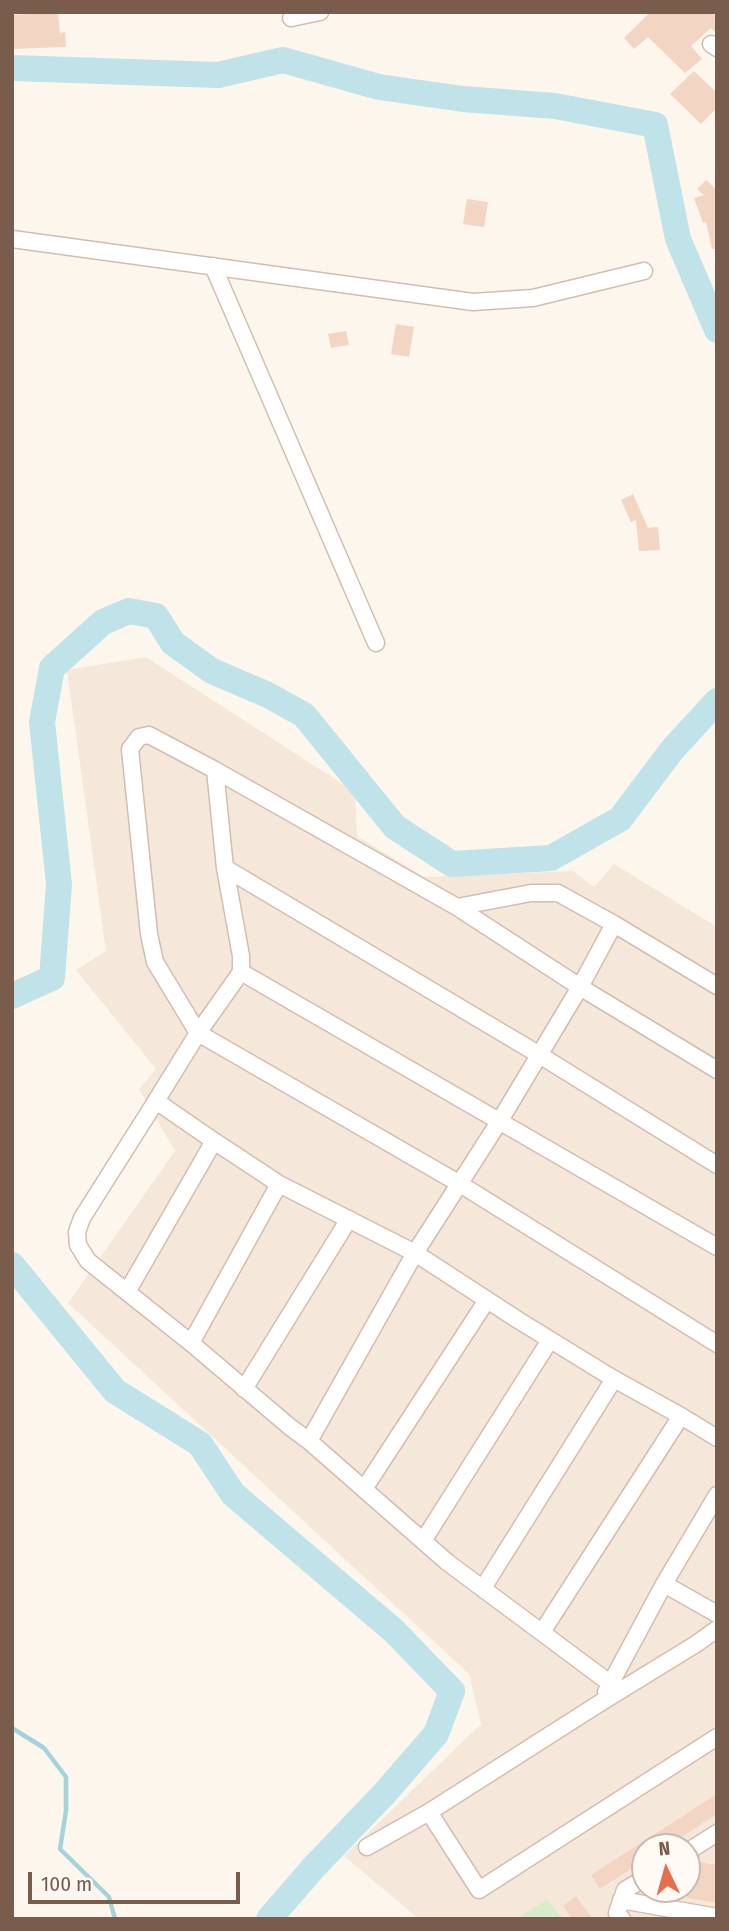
<!DOCTYPE html>
<html>
<head>
<meta charset="utf-8">
<style>
  body { margin:0 }
  #map { position:relative; width:729px; height:1931px; overflow:hidden; background:#fdf6ec; font-family:"Fira Sans Condensed",sans-serif }
  canvas { display:block }
  .frame { position:absolute; inset:0; border:14px solid #7a5c4d; pointer-events:none }
  .north { position:absolute; left:631px; top:1833px; width:70px; height:70px; box-sizing:border-box; background:#fffaf3; border:2px solid #cabbb1; border-radius:50%; rotate:355deg; font-size:19px; font-weight:700; line-height:28px; text-align:center; color:#7a5c4d }
  .north::after { content:''; display:block; margin:auto; width:24px; height:32px; background:#e76f51; clip-path:polygon(50% 0,100% 100%,50% 72%,0 100%) }
  .scale { position:absolute; left:28px; top:1872px; width:212px; height:32px; box-sizing:border-box; border:4px solid #7a5c4d; border-top:0; padding-left:9px; font-size:21px; line-height:24px; white-space:nowrap; color:#7a5c4d; -webkit-text-stroke:5px #fffaf3; paint-order:stroke }
</style>
</head>
<body>
<div id="map">
<canvas width="729" height="1931"></canvas>
<div class="frame"></div>
<div class="north">N</div>
<div class="scale">100 m</div>
</div>
<script>
const context = document.querySelector('canvas').getContext('2d');
context.lineJoin = 'round';
function fillPath(path, color) {
  context.fillStyle = color;
  context.fill(path, 'evenodd');
}
function shape(rows) {
  const path = new Path2D();
  for (const r of rows) {
    path.moveTo(r[0], r[1]);
    for (let i = 2; i < r.length; i += 2) path.lineTo(r[i], r[i + 1]);
  }
  return path;
}
function strokePath(path, color, width, dash) {
  context.strokeStyle = color;
  context.lineWidth = width;
  context.lineCap = dash ? 'butt' : 'round';
  context.setLineDash(dash || []);
  context.stroke(path);
}
const residential = shape([
  [146,657,355,792,357,836,424,877,573,871,594,887,614,864,717,927,717,1919,419,1919,344,1856,481,1724,469,1674,68,1303,175,1151,139,1089,156,1069,76,970,106,951,67,670],
  [645,1847,687,1847,687,1889,645,1889]
]);
const green = shape([
  [547,1899,563,1919,516,1919]
]);
const stream = shape([
  [12,1728,44,1748,66,1777,66,1811,60,1849,109,1897,115,1919]
]);
const river = shape([
  [12,68,218,75,283,60,379,87,463,99,555,106,655,125,678,239,717,330],
  [12,996,52,978,59,884,42,722,52,668,103,622,129,611,156,616,173,643,212,671,268,695,304,715,395,827,452,864,551,858,620,819,672,750,717,701],
  [12,1265,115,1391,200,1444,233,1494,394,1631,452,1691,436,1734,384,1794,314,1867,269,1919]
]);
const building = shape([
  [58,12,60,33,65,32,66,47,12,49,12,15],
  [650,12,712,12,717,17,717,34,711,28,691,46,702,59,685,73,648,37,634,49,624,38],
  [694,71,717,93,717,108,701,124,670,94],
  [706,180,717,190,717,249,712,249,706,222,703,223,694,198,704,195,697,189],
  [467,199,488,202,484,227,463,224],
  [396,324,414,327,409,357,391,354],
  [346,331,349,345,331,348,328,334],
  [633,494,648,528,658,527,660,550,639,551,636,520,631,522,621,500],
  [717,1794,717,1814,666,1847,645,1847,645,1860,600,1889,591,1875],
  [699,1862,717,1865,717,1903,687,1898,687,1881,696,1883],
  [576,1896,581,1903,593,1919,572,1919,563,1906]
]);
const minor = shape([
  [291,18,320,12],
  [711,44,717,48],
  [12,239,473,302,533,298,644,271],
  [213,266,376,643],
  [215,770,225,868],
  [457,907,531,893,558,893,614,924,717,986],
  [241,972,717,1247],
  [717,1070,580,987,457,907,215,770,149,735,139,737,130,749,149,934,155,962,198,1033,460,1184,717,1344],
  [214,1141,156,1101,198,1033,241,972,241,956,225,868,538,1054,717,1165],
  [127,1292,88,1261,78,1245,77,1232,82,1218,156,1101],
  [191,1343,279,1184],
  [614,1379,518,1320,415,1253,279,1184,214,1141,127,1292,191,1343,290,1427,309,1441,415,1253,499,1122,580,987,614,924],
  [244,1389,349,1219],
  [309,1441,447,1562,611,1684],
  [364,1489,487,1300],
  [423,1541,550,1340],
  [664,1584,717,1614],
  [483,1588,614,1379,681,1416,717,1438],
  [542,1632,681,1416],
  [606,1692,664,1584,717,1495],
  [429,1812,479,1890,717,1737],
  [367,1847,429,1812,600,1703,696,1644,717,1629],
  [687,1852,717,1833],
  [621,1900,717,1917],
  [622,1919,617,1913,625,1890,645,1878]
]);
fillPath(residential, '#f5e8da');
fillPath(green, '#d8ecc9');
strokePath(stream, '#a5d3da', 4.5);
strokePath(river, '#bfe3e8', 26);
fillPath(building, '#f3d5c3');
strokePath(minor, '#d1beb0', 19);
strokePath(minor, '#fff', 16);
</script>
</body>
</html>
